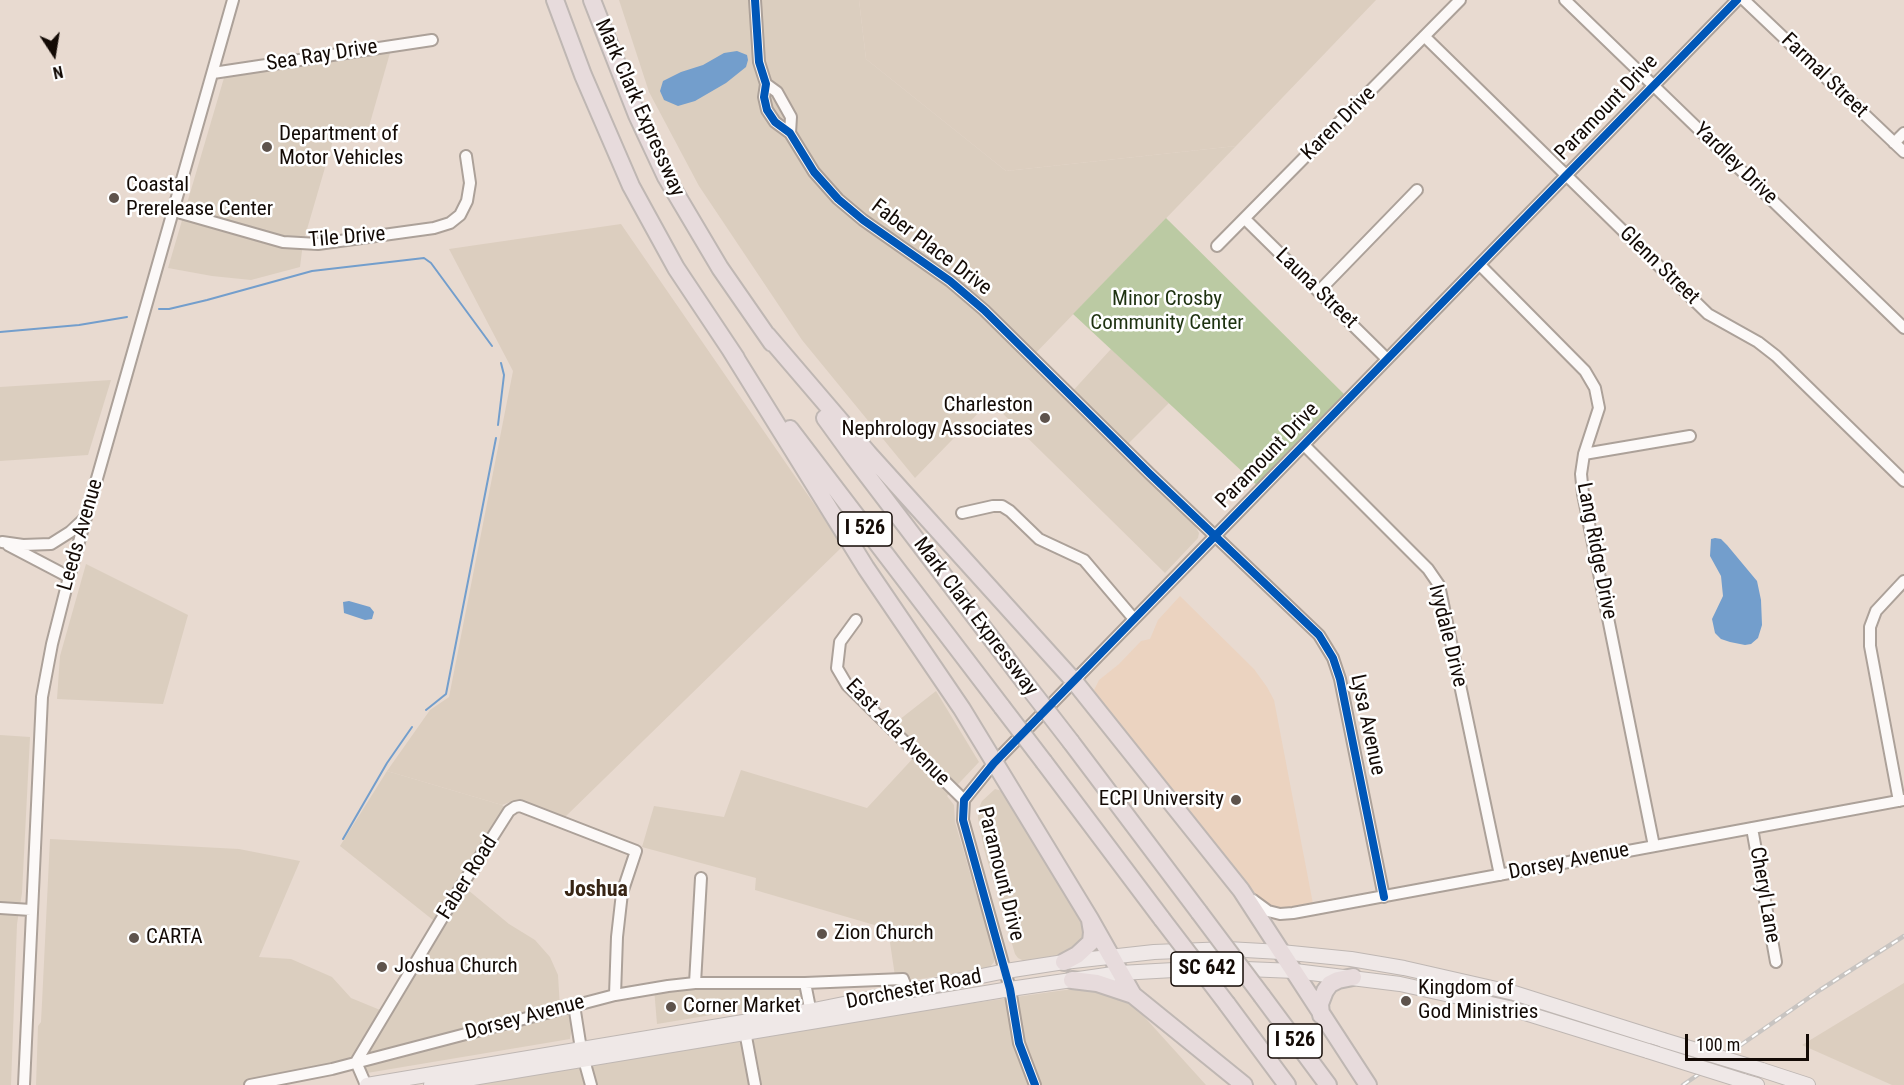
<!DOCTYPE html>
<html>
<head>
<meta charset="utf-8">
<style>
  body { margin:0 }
  #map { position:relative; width:1904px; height:1085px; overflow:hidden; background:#e8dad0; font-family:"Roboto Condensed",sans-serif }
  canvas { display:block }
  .north { position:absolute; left:24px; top:24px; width:60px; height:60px; -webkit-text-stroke:4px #fff; paint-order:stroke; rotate:168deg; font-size:16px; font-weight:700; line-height:24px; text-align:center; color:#130a05 }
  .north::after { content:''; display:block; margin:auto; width:21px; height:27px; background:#130a05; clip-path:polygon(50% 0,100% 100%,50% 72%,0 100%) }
  .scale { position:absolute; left:1685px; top:1034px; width:124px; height:27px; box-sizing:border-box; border:3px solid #130a05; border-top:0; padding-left:8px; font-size:18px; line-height:21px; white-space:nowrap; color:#130a05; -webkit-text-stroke:4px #fff; paint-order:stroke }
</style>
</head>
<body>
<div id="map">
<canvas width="1904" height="1085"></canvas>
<div class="north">N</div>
<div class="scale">100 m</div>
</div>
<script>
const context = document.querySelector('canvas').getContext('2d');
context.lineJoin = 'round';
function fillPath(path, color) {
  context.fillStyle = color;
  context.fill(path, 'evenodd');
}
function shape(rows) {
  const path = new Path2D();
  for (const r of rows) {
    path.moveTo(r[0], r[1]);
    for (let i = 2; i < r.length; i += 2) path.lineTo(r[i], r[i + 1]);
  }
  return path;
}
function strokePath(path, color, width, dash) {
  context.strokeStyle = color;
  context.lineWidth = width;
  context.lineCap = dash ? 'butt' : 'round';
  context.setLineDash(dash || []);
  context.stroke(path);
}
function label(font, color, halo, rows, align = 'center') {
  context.font = font + ' "Roboto Condensed",sans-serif';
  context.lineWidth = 5;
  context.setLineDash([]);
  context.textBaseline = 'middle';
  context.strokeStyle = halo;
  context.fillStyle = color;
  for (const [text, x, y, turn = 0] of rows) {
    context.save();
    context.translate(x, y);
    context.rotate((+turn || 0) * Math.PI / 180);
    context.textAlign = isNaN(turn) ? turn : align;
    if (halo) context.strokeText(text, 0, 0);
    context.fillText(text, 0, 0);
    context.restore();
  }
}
const commercial = shape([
  [619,0,859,0,866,59,1006,171,1236,146,1028,361,1192,521,1199,533,1198,538,1165,573,990,401,915,478,802,340,699,186,649,92],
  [392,46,366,137,336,130,303,243,300,267,251,280,212,276,168,268,226,71],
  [1111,349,1169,403,1124,448,1070,394],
  [111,380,88,455,0,461,0,387],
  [86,564,188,615,163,704,57,699,60,656],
  [936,691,979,762,947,796,954,805,955,822,994,954,994,962,989,968,896,983,888,929,755,890,756,878,642,847,654,806,724,817,741,770,867,808,917,754,890,727],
  [0,735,30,737,22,893,17,924,11,1085,0,1085],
  [387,771,502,805,509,811,462,885,509,924,535,940,550,957,558,975,560,1008,568,1007,572,1028,570,1039,361,1074,356,1062,250,1085,36,1085,38,1026,41,1022,42,1003,50,839,239,849,300,861,259,957,291,959,332,977,351,998,385,1012,438,924,340,846],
  [995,789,1006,792,1011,797,1081,921,1085,933,1085,940,1068,956,1026,962,1018,958,1015,954,984,849,978,818,978,810,982,801],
  [805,983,807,999,657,1024,654,988],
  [1079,988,1114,990,1139,1011,1206,1085,464,1085,840,1022]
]);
const industrial = shape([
  [859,0,1376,0,1236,146,1006,171,866,59],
  [621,224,843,546,565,817,513,801,502,805,387,771,430,710,449,697,513,371,449,249],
  [1904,983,1904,1085,1892,1085,1802,1045]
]);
const built = shape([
  [1180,596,1254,669,1267,687,1274,700,1314,909,1280,914,1259,901,1097,698,1094,690,1099,680,1119,664,1141,641,1150,639,1158,620]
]);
const green = shape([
  [1166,218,1348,398,1261,489,1073,314]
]);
const water = shape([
  [737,51,747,55,748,60,746,67,726,83,695,101,678,106,664,100,660,91,663,81,681,72,703,65,724,53],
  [1715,538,1721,539,1727,545,1757,581,1761,600,1762,625,1758,638,1751,644,1745,645,1730,642,1721,639,1715,633,1712,619,1723,596,1721,576,1710,556,1711,539],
  [349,601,370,607,374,612,372,619,365,620,344,613,343,602]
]);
const stream = shape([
  [159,309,169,309,207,300,312,271,424,258,431,263,492,346],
  [0,332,79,325,127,317],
  [498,425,504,375,501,363],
  [426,710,446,694,496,438],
  [343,839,387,763,412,727]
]);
const minor = shape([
  [755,0,759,62,766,84,764,97,767,110,775,122,790,133,814,172,838,199,863,220,950,281,984,310,1150,474,1319,635,1333,658,1340,679,1384,897],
  [1565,0,1904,328],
  [1744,0,1904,152],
  [1425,37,1708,314,1758,342,1776,356,1904,481],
  [213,73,432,40],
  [766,84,777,92,791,117,790,133],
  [1894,143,1904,133],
  [174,211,283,242,318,244,434,228,450,223,460,215,467,201,470,183,466,156],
  [1245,219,1387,359],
  [1217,246,1460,0],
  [1480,265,1585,371,1595,388,1599,408,1584,454,1581,474,1583,494,1654,846],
  [1319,291,1417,190],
  [1304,445,1428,569,1439,585,1500,875],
  [1584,454,1690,436],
  [962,513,993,506,1002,506,1010,511,1039,539,1084,560,1134,619],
  [2,542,23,545,51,544,70,532,86,517],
  [8,545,69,577],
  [856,620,840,642,837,668,847,685,964,800],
  [1899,801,1870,646,1870,627,1876,611,1904,581],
  [1752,828,1776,962],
  [1253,900,1268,911,1280,914,1293,913,1904,800],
  [0,908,31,910],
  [695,983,701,878],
  [805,983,903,979,908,992],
  [574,1005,581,1049,591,1085],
  [744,1026,755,1085],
  [356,1062,462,885,509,811,515,807,520,806,636,851,622,893,617,937,615,995],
  [356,1062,366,1085],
  [24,1085,42,697,52,644,69,577,233,0],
  [250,1085,332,1069,615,995,668,986,695,983,805,983,812,1018],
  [1035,1085,1019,1043,1010,989,963,820,964,800,994,763,1737,0]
]);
const major = shape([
  [1762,1070,1808,1085],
  [1743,1081,1757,1085],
  [367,1085,809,1011,1006,971,1064,962,1154,952,1227,949,1281,952,1351,959,1404,968,1514,993,1663,1040],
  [431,1085,1010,989,1120,973,1174,970,1221,968,1295,971,1400,984,1509,1008,1648,1051]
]);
const highway = shape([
  [555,0,583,75,631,186,676,268,736,358],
  [592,0,637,115,666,177,720,268,772,343],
  [767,335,868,453,1074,681,1241,890,1368,1085],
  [730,349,866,568,962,709,1090,919,1133,995,1244,1085],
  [825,418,854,458,1023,680],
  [790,429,1002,707],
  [1071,742,1199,912],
  [1044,762,1162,919],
  [1064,962,1077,955,1091,942,1092,932,1090,920],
  [1072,980,1097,983,1133,995],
  [1262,996,1328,1085],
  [1227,1004,1287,1085],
  [1321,1015,1320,1004,1325,991,1330,984,1338,980,1353,977]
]);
const rail = shape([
  [1683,1085,1820,990,1904,936]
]);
const majorBridge = shape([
  [1663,1040,1762,1070],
  [1648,1051,1743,1081]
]);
const highwayBridge = shape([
  [1023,680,1071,742],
  [1002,707,1044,762],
  [1199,912,1262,996],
  [1162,919,1227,1004]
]);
const cycleway = shape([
  [755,0,759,62,766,84,764,97,767,110,775,122,790,133,814,172,838,199,863,220,950,281,984,310,1150,474,1319,635,1333,658,1340,679,1384,897],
  [1035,1085,1019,1043,1010,989,963,820,964,800,994,763,1737,0]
]);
const markers = [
  [267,147,6,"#5e534c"],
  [114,198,6,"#5e534c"],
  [1045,418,6,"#5e534c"],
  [1236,800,6,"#5e534c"],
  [822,934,6,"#5e534c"],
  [134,938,6,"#5e534c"],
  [382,967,6,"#5e534c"],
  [1406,1001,6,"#5e534c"],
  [671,1007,6,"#5e534c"]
];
const shields = [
  [865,529,54],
  [1207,969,72],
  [1295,1041,54]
];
const shieldNames = [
  ["I 526",865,529],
  ["SC 642",1207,969],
  ["I 526",1295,1041]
];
const streetNames = [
  ["Sea Ray Drive",322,56,-9],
  ["Farmal Street",1824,76,44],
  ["Mark Clark Expressway",639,108,66],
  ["Paramount Drive",1607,108,-46],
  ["Karen Drive",1339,124,-45],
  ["Yardley Drive",1735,164,44],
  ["Tile Drive",347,238,-5],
  ["Faber Place Drive",931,248,37],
  ["Glenn Street",1659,266,44],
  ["Launa Street",1316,289,44],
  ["Paramount Drive",1268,456,-46],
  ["Leeds Avenue",81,535,-74],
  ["Lang Ridge Drive",1596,551,79],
  ["Mark Clark Expressway",975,617,53],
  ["Ivydale Drive",1447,636,76],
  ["Lysa Avenue",1367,725,78],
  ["East Ada Avenue",897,733,46],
  ["Dorsey Avenue",1569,862,-11],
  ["Paramount Drive",1000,874,76],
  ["Faber Road",468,878,-58],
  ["Cheryl Lane",1764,895,80],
  ["Dorchester Road",914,990,-11],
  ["Dorsey Avenue",525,1018,-15]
];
const poiNames = [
  ["Department of",279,135],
  ["Motor Vehicles",279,159],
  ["Coastal",126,186],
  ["Prerelease Center",126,210],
  ["Charleston",1033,406,"right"],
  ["Nephrology Associates",1033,430,"right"],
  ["ECPI University",1224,800,"right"],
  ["Zion Church",834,934],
  ["CARTA",146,938],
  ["Joshua Church",394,967],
  ["Kingdom of",1418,989],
  ["God Ministries",1418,1013],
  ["Corner Market",683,1007]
];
const parkNames = [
  ["Minor Crosby",1167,300],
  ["Community Center",1167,324]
];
const neighbourhoodNames = [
  ["Joshua",596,890]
];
fillPath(commercial, '#dbcebf');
fillPath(industrial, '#dccebf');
fillPath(built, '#ebd3c0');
fillPath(green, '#bbcaa3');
fillPath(water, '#739ecc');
strokePath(stream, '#739ecc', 2);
strokePath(minor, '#aca199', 14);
strokePath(major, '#bfb7b3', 16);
strokePath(highway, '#bfb7b3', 20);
strokePath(minor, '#fcf9f8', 10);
strokePath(major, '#efe8e7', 14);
strokePath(highway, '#e7dbdc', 16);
strokePath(rail, '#c8c4c1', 4.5);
strokePath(rail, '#fff', 2, [7]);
strokePath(majorBridge, '#bfb7b3', 16, []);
strokePath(highwayBridge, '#bfb7b3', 20, []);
strokePath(majorBridge, '#efe8e7', 14);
strokePath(highwayBridge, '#e7dbdc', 16);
strokePath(cycleway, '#0057b8', 8);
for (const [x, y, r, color] of markers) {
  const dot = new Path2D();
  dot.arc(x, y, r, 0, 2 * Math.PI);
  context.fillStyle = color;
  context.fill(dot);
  strokePath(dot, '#fff', 2);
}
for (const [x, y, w] of shields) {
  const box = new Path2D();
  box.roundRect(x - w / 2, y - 17, w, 34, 4.5);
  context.fillStyle = '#fff';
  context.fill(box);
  strokePath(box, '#130a05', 1.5);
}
label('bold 20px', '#130a05', null, shieldNames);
label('21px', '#130a05', '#fff', streetNames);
label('21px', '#130a05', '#fff', poiNames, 'left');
label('21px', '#1e3210', '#fff', parkNames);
label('bold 22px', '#382514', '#fff', neighbourhoodNames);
</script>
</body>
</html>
